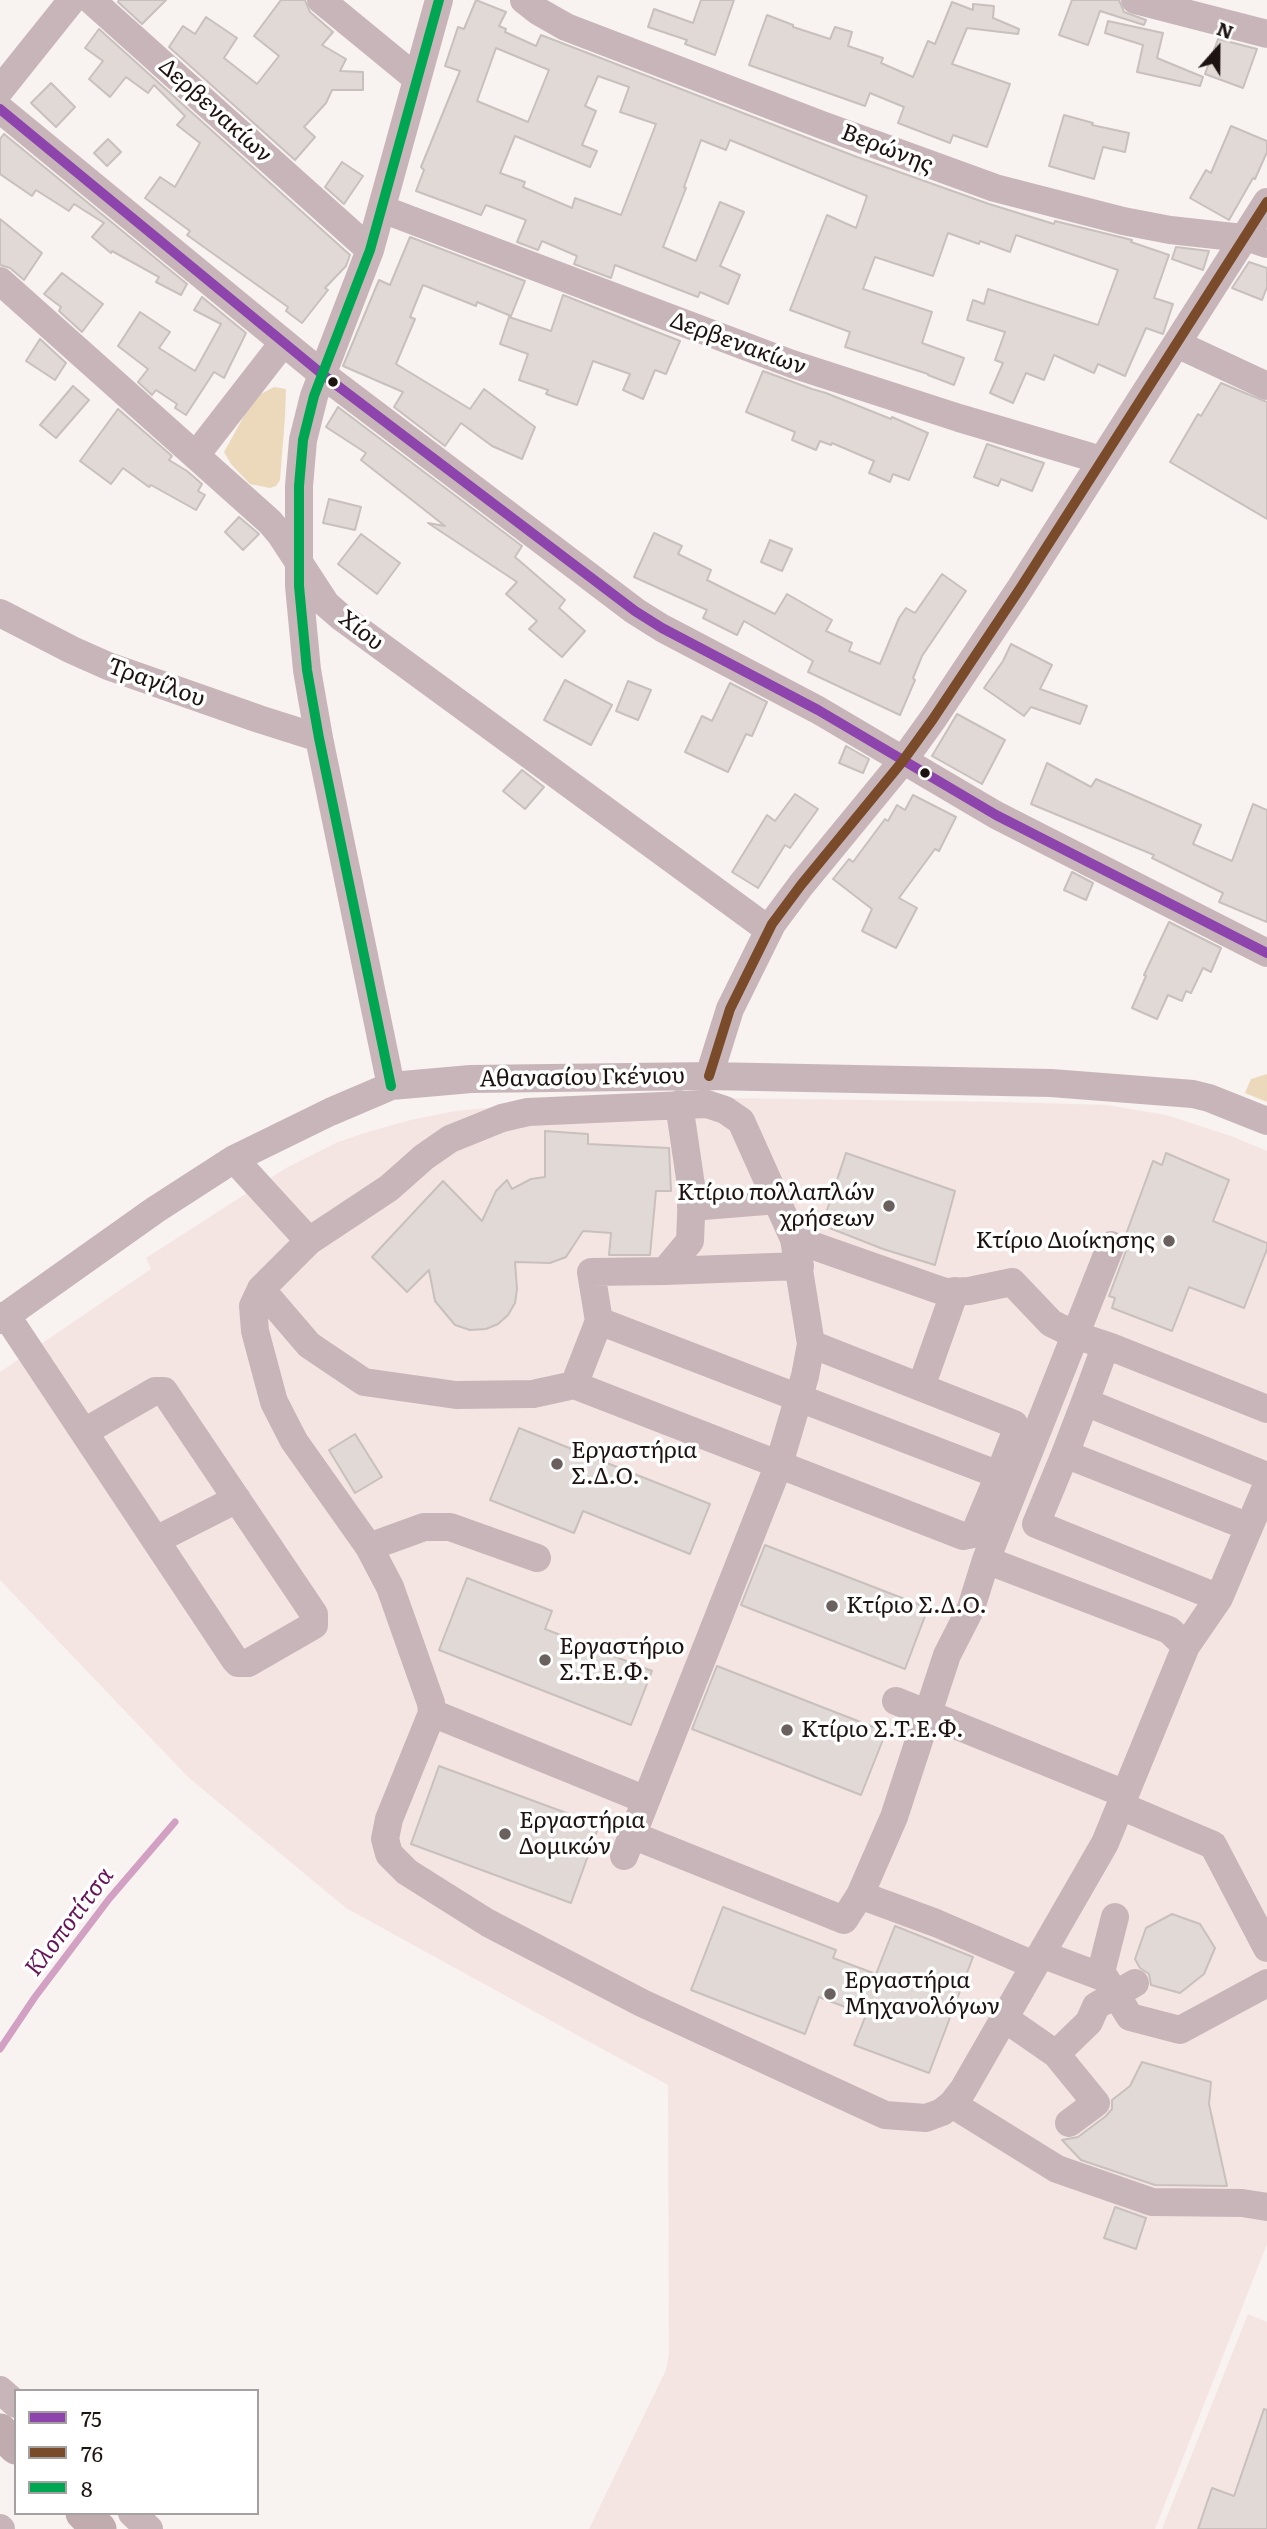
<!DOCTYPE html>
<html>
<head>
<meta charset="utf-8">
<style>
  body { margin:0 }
  #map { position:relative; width:1267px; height:2529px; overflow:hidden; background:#f8f2f0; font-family:Literata,serif }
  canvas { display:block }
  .legend { position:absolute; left:14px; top:2389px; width:245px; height:126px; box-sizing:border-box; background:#fff; border:2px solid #a5a1a0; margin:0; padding:9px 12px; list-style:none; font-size:21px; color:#1d1311 }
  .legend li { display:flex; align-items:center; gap:14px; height:35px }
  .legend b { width:35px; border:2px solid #a5a1a0 }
  .north { position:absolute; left:1183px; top:14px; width:70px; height:70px; -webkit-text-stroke:5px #fff; paint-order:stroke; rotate:21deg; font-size:19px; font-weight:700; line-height:28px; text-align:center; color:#1d1311 }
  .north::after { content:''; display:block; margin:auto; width:24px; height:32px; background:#1d1311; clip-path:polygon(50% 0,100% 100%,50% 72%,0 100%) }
</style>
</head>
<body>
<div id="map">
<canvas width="1267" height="2529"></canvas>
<ul class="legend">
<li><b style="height:9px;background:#8e44ad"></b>75</li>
<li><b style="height:9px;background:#7a4b2a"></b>76</li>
<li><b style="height:9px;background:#00a651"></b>8</li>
</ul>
<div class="north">N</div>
</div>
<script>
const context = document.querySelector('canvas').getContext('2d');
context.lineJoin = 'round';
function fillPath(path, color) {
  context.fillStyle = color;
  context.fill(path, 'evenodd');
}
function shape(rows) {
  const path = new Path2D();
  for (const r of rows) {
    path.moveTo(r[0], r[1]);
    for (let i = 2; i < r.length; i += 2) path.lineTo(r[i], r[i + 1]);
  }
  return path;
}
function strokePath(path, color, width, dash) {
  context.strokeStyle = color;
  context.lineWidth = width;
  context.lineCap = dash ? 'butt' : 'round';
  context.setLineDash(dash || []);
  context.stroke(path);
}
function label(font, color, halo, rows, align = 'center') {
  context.font = font + ' Literata,serif';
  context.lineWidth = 7;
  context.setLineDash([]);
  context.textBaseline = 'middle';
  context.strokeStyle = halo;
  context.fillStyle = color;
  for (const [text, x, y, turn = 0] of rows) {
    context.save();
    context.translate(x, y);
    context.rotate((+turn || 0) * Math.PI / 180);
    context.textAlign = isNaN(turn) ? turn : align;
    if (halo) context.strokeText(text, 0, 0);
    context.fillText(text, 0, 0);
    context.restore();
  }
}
const built = shape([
  [725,1098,1003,1102,1107,1105,1166,1115,1231,1136,1267,1151,1267,2244,1155,2529,589,2529,666,2370,669,2353,668,2085,346,1908,188,1777,0,1580,0,1372,151,1269,146,1258,286,1168,338,1142,371,1131,411,1120,455,1111,519,1105],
  [1248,2314,1267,2322,1267,2529,1162,2529]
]);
const green = shape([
  [274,387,286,389,285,417,280,480,276,486,270,488,250,484,231,464,224,452,250,405,257,396],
  [1267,1074,1267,1102,1245,1093,1251,1079]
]);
const stream = shape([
  [0,2049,35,1997,109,1899,175,1822]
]);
const building = shape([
  [119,0,166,0,142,24,118,2,119,0],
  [281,0,305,0,310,12,333,32,322,45,346,59,340,71,363,72,363,90,332,90,326,103,304,127,315,137,295,160,169,47,183,26,195,34,206,17,237,38,224,58,257,84,279,56,254,36,281,0],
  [476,0,506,12,499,26,506,29,505,32,536,46,541,35,857,157,989,204,1054,224,1055,221,1132,240,1131,242,1169,255,1154,298,1173,304,1163,334,1146,328,1125,376,1098,364,1094,373,1054,355,1044,380,1026,373,1013,403,990,393,1003,363,995,360,1005,332,967,320,973,300,984,304,988,289,1098,325,1118,270,1016,235,1010,252,980,241,979,244,948,233,933,276,875,257,863,289,932,312,922,343,964,358,954,385,928,375,928,374,845,347,850,332,790,310,827,215,856,228,867,196,730,140,726,150,701,140,684,187,686,188,663,247,696,261,720,202,744,212,720,266,740,275,728,304,700,292,698,297,615,265,611,278,574,264,577,256,542,241,538,250,517,242,526,220,486,205,481,215,416,191,424,170,421,167,460,71,445,66,458,27,464,29,476,0],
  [496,48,549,70,528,122,477,101,496,48],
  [598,76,629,87,620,112,656,124,621,215,575,198,572,208,523,187,525,182,500,173,515,136,590,167,597,151,582,145,596,111,585,106,598,76],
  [701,0,734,0,715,55,685,44,687,40,648,27,654,9,693,23,701,0],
  [1072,0,1119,0,1124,12,1146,20,1144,25,1100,11,1088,45,1059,35,1072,0],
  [952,2,973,10,973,4,994,6,993,18,1019,29,1018,34,967,28,952,64,1010,84,987,147,953,135,950,143,898,123,904,107,870,93,865,106,749,65,767,15,793,25,793,27,830,39,835,27,852,32,848,46,883,58,881,63,913,77,928,41,935,44,952,2],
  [1108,21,1163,33,1157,58,1203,77,1200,86,1137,72,1143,45,1105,33,1108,21],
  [99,29,350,255,346,266,325,288,328,290,302,323,286,311,288,307,187,235,190,231,145,198,160,177,175,187,200,143,177,125,185,116,154,85,148,93,126,77,110,97,89,79,103,61,85,48,99,29],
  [1218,39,1257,49,1243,88,1205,74,1218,39],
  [51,83,75,107,56,127,31,103,51,83],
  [1064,115,1093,123,1092,125,1129,133,1125,152,1103,147,1094,179,1049,166,1064,115],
  [1231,126,1267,141,1267,152,1255,179,1253,178,1229,220,1190,198,1206,170,1211,173,1231,126],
  [4,134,187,284,181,295,156,282,159,277,112,251,111,253,92,237,104,223,74,204,69,211,36,190,32,196,0,174,0,139,4,134],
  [108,139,121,152,107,166,94,153,108,139],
  [342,162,363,176,344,204,325,187,342,162],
  [0,219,42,253,24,280,10,268,0,265,0,219],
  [410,237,525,281,511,316,477,302,476,306,423,285,410,317,415,319,396,364,470,409,484,389,535,427,522,459,492,446,461,423,445,446,394,407,403,392,343,366,379,280,390,285,410,237],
  [1176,247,1209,251,1203,270,1172,259,1176,247],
  [1249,262,1267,268,1267,287,1262,300,1232,288,1249,262],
  [62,273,103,304,82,332,59,311,61,307,44,294,62,273],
  [563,295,680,341,666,374,655,370,643,399,623,390,630,374,593,361,577,405,546,394,548,390,519,380,528,354,500,344,509,317,551,331,563,295],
  [202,297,246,333,224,378,214,372,186,415,175,408,177,404,156,390,152,395,138,382,148,369,118,346,140,312,170,332,159,348,195,371,221,324,194,310,202,297],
  [40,339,66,363,55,380,26,361,40,339],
  [763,371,812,389,826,393,891,419,892,417,928,433,909,480,893,474,890,482,869,473,874,461,832,443,831,445,820,441,816,450,792,440,795,432,746,412,763,371],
  [1221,383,1267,402,1267,519,1170,462,1198,414,1201,416,1221,383],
  [73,386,89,400,56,438,40,425,73,386],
  [338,407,522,546,515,557,565,600,559,608,585,631,562,657,529,629,537,621,506,594,517,582,428,523,445,526,361,460,366,453,326,427,338,407],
  [118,409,172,456,169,460,187,471,202,484,198,491,205,495,196,510,151,485,149,487,123,468,111,484,80,461,118,409],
  [987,444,1044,463,1032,491,1001,479,998,486,974,477,987,444],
  [329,499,361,507,355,530,323,523,329,499],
  [239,517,259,534,243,550,225,532,239,517],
  [654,533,682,546,678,554,711,570,707,580,775,614,787,594,832,620,826,631,852,643,849,651,880,664,899,618,906,608,915,613,942,574,966,591,922,656,913,678,915,680,900,715,808,672,813,661,744,621,737,635,703,618,707,610,634,577,654,533],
  [361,534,400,563,377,594,338,564,361,534],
  [770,540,792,549,782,571,761,562,770,540],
  [1011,644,1052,665,1040,689,1087,706,1080,724,1031,707,1024,716,984,688,1003,661,1011,644],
  [565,680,612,705,591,745,544,720,565,680],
  [628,681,651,690,638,720,616,711,628,681],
  [730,683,767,702,752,736,746,734,728,772,685,752,702,716,712,721,730,683],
  [957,714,1005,740,982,784,932,756,957,714],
  [846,746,869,759,863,773,839,763,846,746],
  [1047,763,1091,787,1096,779,1201,825,1193,844,1232,861,1253,804,1267,810,1267,922,1219,902,1223,893,1152,858,1154,855,1031,804,1047,763],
  [522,770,544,787,525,809,503,791,522,770],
  [795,794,818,809,790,848,785,845,758,888,732,872,767,815,775,821,795,794],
  [913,795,956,817,939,851,935,849,899,898,917,908,896,948,862,931,872,909,833,879,849,859,853,862,885,819,888,821,897,805,905,810,913,795],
  [1072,872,1093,883,1086,900,1064,890,1072,872],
  [1169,922,1221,948,1211,972,1203,968,1191,993,1186,991,1182,1001,1168,995,1157,1019,1132,1008,1146,976,1144,975,1169,922],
  [545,1131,588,1134,588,1144,669,1148,671,1191,656,1191,650,1255,609,1255,611,1233,583,1231,566,1257,550,1263,515,1262,517,1289,515,1303,508,1315,498,1324,486,1329,470,1330,455,1325,435,1301,429,1270,407,1292,372,1257,443,1181,482,1221,496,1191,507,1180,512,1189,531,1179,545,1177,545,1131],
  [846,1153,955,1191,935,1265,883,1249,822,1225,846,1153],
  [1166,1153,1229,1180,1213,1221,1267,1243,1267,1249,1244,1308,1189,1287,1172,1331,1112,1308,1115,1298,1109,1296,1126,1251,1125,1237,1153,1161,1162,1165,1166,1153],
  [519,1428,710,1504,690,1554,583,1511,574,1533,490,1500,519,1428],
  [355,1434,382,1477,355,1493,329,1450,355,1434],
  [765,1545,928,1608,905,1669,741,1605,765,1545],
  [467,1578,552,1611,545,1629,652,1671,631,1725,439,1650,467,1578],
  [717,1666,886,1732,861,1795,692,1729,717,1666],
  [439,1766,599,1825,571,1903,411,1844,439,1766],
  [723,1907,836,1950,833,1958,876,1974,895,1926,973,1957,929,2073,854,2045,866,2015,819,1997,805,2034,691,1990,723,1907],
  [1172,1914,1200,1924,1215,1948,1204,1974,1180,1993,1151,1985,1149,1974,1140,1968,1135,1959,1146,1928,1172,1914],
  [1142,2062,1211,2082,1209,2104,1227,2186,1155,2185,1081,2160,1062,2140,1078,2137,1106,2116,1112,2109,1112,2100,1130,2086,1142,2062],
  [1115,2207,1146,2218,1136,2249,1104,2238,1115,2207],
  [1264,2409,1267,2410,1267,2529,1198,2529,1212,2488,1234,2496,1264,2409]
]);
const minor = shape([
  [91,0,370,250],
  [321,0,416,78],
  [524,0,538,11,566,27,822,125,995,188,1123,221,1170,230,1252,239,1267,244],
  [1135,0,1267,34],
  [0,90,72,0],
  [0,109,322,374,635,611,662,628,818,710,996,815,1267,953],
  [382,209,792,364,959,418,1101,460],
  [0,281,270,522,281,535,326,604,341,617,769,930],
  [1177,344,1267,386],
  [196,455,283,343],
  [0,613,72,650,108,666,259,719,319,738],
  [709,1076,730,1009,772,924,801,885,902,762,933,719,1021,587,1267,202],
  [391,1086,319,738,307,670,299,586,299,486,303,440,314,396,370,250,439,0],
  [234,1159,309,1241,261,1289,253,1306,255,1331,274,1402,294,1441,369,1547,390,1587,431,1703,432,1713,389,1819,385,1839,389,1854,407,1872,488,1923,642,2003,885,2115,926,2118,942,2112,952,2104,963,2090,1105,1843,1186,1646,1219,1598,1267,1485],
  [691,1207,778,1200],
  [794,1239,945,1292,969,1291,1012,1282,1051,1323,1075,1335,1111,1347],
  [309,1241,389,1188,424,1157,450,1139,502,1118,528,1112,707,1104,725,1110,741,1121,794,1239,811,1344,805,1376,779,1464,624,1856],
  [665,1271,690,1241,692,1192,679,1104],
  [261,1289,309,1345,364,1382,456,1395,533,1394,574,1385],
  [6,1315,235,1660,238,1663,248,1663,314,1625,314,1614,164,1391,155,1391,84,1432],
  [0,1320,155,1210,234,1159,330,1112,391,1086,471,1079,709,1076,1051,1083,1193,1094,1209,1098,1267,1121],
  [599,1321,591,1272,665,1271,800,1266],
  [811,1344,1014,1424,1015,1434,999,1475,976,1530,973,1534,963,1536,574,1385,599,1321,999,1475],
  [921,1387,955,1291],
  [1267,1409,1111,1347,1103,1353,1085,1402,1267,1476],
  [1065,1454,1085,1402],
  [156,1540,237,1499],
  [369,1547,424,1527,450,1527,537,1558],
  [986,1560,1111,1245],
  [1219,1598,1036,1524,1065,1454,1249,1527],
  [896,1701,1125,1794],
  [432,1713,646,1800],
  [1121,1806,1213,1845,1267,1948],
  [632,1835,844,1920,860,1895,894,1817,947,1655,971,1608,986,1560,1169,1630,1186,1646],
  [860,1895,936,1923,1034,1965],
  [1041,1954,1105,1978,1130,2017,1180,2030,1267,1983],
  [1100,1976,1115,1917],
  [1004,2018,1056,2054],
  [952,2104,1057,2169,1152,2202,1242,2203,1267,2207],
  [1069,2123,1096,2103,1056,2054,1089,2022,1096,2006,1135,1983],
  [0,2390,16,2404],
  [132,2513,149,2529],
  [0,2528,1,2529]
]);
const major = shape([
  [0,2431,16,2447],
  [83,2513,99,2529]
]);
const bus1 = shape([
  [0,109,322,374,635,611,662,628,818,710,996,815,1267,953]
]);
const bus2 = shape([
  [709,1076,730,1009,772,924,801,885,902,762,933,719,1021,587,1267,202]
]);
const bus3 = shape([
  [391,1086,319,738,307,670,299,586,299,486,303,440,314,396,370,250,439,0]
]);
const markers = [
  [333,382,6,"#1d1311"],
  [925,773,6,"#1d1311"],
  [889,1206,7,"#6a615f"],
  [1169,1241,7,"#6a615f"],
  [557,1464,7,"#6a615f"],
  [832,1606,7,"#6a615f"],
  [545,1660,7,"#6a615f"],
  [787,1730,7,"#6a615f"],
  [505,1834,7,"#6a615f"],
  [830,1994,7,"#6a615f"]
];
const streetNames = [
  ["Δερβενακίων",215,111,42],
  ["Βερώνης",887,149,21],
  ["Δερβενακίων",738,344,20],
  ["Χίου",361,631,38],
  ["Τραγίλου",156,683,20],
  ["Αθανασίου Γκένιου",582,1078,-1]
];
const poiNames = [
  ["Κτίριο πολλαπλών",875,1193,"right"],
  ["χρήσεων",875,1219,"right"],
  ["Κτίριο Διοίκησης",1155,1241,"right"],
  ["Εργαστήρια",571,1451],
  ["Σ.Δ.Ο.",571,1477],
  ["Κτίριο Σ.Δ.Ο.",846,1606],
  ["Εργαστήριο",559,1647],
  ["Σ.Τ.Ε.Φ.",559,1673],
  ["Κτίριο Σ.Τ.Ε.Φ.",801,1730],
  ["Εργαστήρια",519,1821],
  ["Δομικών",519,1847],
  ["Εργαστήρια",844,1981],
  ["Μηχανολόγων",844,2007]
];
const waterNames = [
  ["Κλοποτίτσα",70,1922,-53]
];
fillPath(built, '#f5e5e2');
fillPath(green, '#ecd9bb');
strokePath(stream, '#d1a0c3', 7);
fillPath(building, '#e1d9d5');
strokePath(building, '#c8c0bd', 2);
strokePath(minor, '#c8b5b9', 28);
strokePath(major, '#c0abaf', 35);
strokePath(bus1, '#8e44ad', 10);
strokePath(bus2, '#7a4b2a', 10);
strokePath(bus3, '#00a651', 10);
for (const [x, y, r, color] of markers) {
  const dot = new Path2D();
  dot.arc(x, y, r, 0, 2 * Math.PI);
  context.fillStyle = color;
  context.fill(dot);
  strokePath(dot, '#fff', 2.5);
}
label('23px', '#1d1311', '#fff', streetNames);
label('23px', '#1d1311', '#fff', poiNames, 'left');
label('italic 24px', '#641457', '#fff', waterNames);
</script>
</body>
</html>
